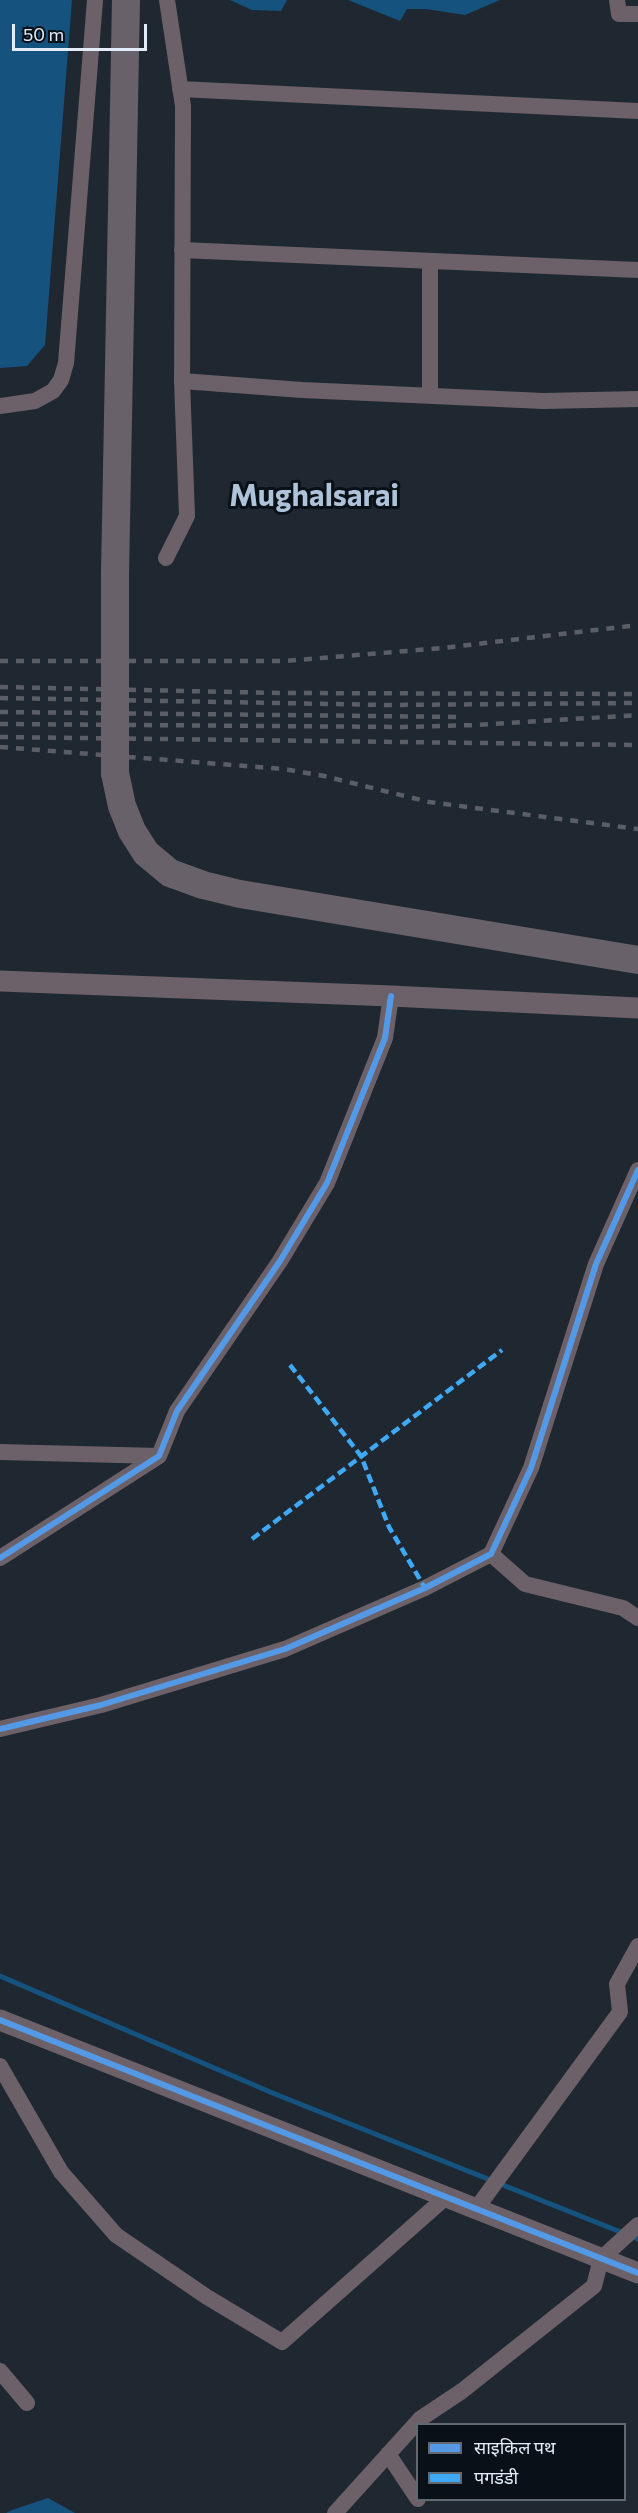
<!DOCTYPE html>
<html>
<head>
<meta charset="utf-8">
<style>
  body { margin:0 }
  #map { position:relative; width:638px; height:2513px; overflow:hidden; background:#1f2831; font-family:Commissioner,"Noto Sans Devanagari",sans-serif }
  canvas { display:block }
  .legend { position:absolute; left:416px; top:2423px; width:210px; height:78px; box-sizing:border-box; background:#091018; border:2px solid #606872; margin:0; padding:8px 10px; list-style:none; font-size:18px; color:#e2edf9 }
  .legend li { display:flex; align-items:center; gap:12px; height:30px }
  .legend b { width:30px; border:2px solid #606872 }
  .scale { position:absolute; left:12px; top:24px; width:135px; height:27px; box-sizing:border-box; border:3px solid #e2edf9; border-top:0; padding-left:8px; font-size:18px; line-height:21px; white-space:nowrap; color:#e2edf9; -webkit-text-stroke:4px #091018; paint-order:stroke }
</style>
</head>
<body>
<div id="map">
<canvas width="638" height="2513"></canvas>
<ul class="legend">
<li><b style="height:8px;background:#5399e6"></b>साइकिल पथ</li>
<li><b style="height:8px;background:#3fa9f5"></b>पगडंडी</li>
</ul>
<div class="scale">50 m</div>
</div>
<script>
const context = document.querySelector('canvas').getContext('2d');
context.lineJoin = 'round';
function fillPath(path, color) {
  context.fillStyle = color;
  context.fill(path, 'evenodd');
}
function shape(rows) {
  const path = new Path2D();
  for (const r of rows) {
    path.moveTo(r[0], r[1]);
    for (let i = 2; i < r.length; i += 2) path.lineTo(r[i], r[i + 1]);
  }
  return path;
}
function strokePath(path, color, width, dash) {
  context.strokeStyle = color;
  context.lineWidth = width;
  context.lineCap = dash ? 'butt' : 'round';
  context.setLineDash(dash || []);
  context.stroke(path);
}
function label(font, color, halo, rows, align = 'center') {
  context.font = font + ' Commissioner,sans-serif';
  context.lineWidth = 6;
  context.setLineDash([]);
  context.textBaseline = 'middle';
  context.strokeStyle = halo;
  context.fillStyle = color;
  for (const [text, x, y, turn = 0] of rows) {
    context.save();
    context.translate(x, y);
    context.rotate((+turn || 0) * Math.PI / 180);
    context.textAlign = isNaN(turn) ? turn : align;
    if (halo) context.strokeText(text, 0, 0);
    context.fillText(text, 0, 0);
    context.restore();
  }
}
const water = shape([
  [0,0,72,0,45,345,27,366,0,368],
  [230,0,287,0,281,11,252,10],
  [348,0,500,0,465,15,426,9,407,9,400,21],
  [48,2498,75,2513,6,2513,12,2510]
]);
const stream = shape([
  [0,1976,275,2094,638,2239]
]);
const minor = shape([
  [617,0,619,14,638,14],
  [180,89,638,111],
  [182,250,638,270],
  [430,261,430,396],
  [182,381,302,390,543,401,638,399],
  [0,406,35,401,53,391,61,380,66,363,95,0],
  [166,558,187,516,182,381,183,106,167,0],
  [0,1452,159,1456],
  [491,1554,525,1584,623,1608,638,1618],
  [0,1558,159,1456,177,1411,280,1261,327,1183,385,1038,391,996],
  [0,1729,101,1705,285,1649,425,1588,491,1554,531,1468,596,1264,638,1170],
  [0,2066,61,2172,116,2235,207,2297,282,2342,446,2197],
  [476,2209,620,2012,617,1984,638,1946],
  [0,2371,27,2403],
  [388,2454,418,2499],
  [335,2513,420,2419,462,2391,594,2286,601,2259,638,2225]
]);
const tertiary = shape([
  [0,981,391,996,638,1008],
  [0,2020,638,2273]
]);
const trunk = shape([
  [115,574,126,0],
  [115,773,122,806,132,831,146,853,170,873,203,885,240,894,638,960]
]);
const rail = shape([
  [0,661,285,661,443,648,638,625],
  [0,687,279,693,638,694],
  [0,698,388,705,638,703],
  [0,712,464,717],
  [0,724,403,727,477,725,638,715],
  [0,737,638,745],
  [0,747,284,769,324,776,429,802,638,829]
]);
const trunkBridge = shape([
  [115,574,115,773]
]);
const quiet = shape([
  [290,1365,361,1456,389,1527,425,1588],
  [252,1539,502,1350]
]);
const cycleway = shape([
  [0,1558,159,1456,177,1411,280,1261,327,1183,385,1038,391,996],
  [0,1729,101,1705,285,1649,425,1588,491,1554,531,1468,596,1264,638,1170],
  [0,2020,638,2273]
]);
const townNames = [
  ["Mughalsarai",314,496]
];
fillPath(water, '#15527d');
strokePath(stream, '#15527d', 5);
strokePath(minor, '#6c6168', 16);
strokePath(tertiary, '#6c6168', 21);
strokePath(trunk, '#68616a', 28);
strokePath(rail, '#5b5e64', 4.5, [8, 8]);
strokePath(trunkBridge, '#68616a', 28);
strokePath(quiet, '#3fa9f5', 4.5, [9, 4.5]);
strokePath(cycleway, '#5399e6', 6);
label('bold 30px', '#aec3d9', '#091018', townNames);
</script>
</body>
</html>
